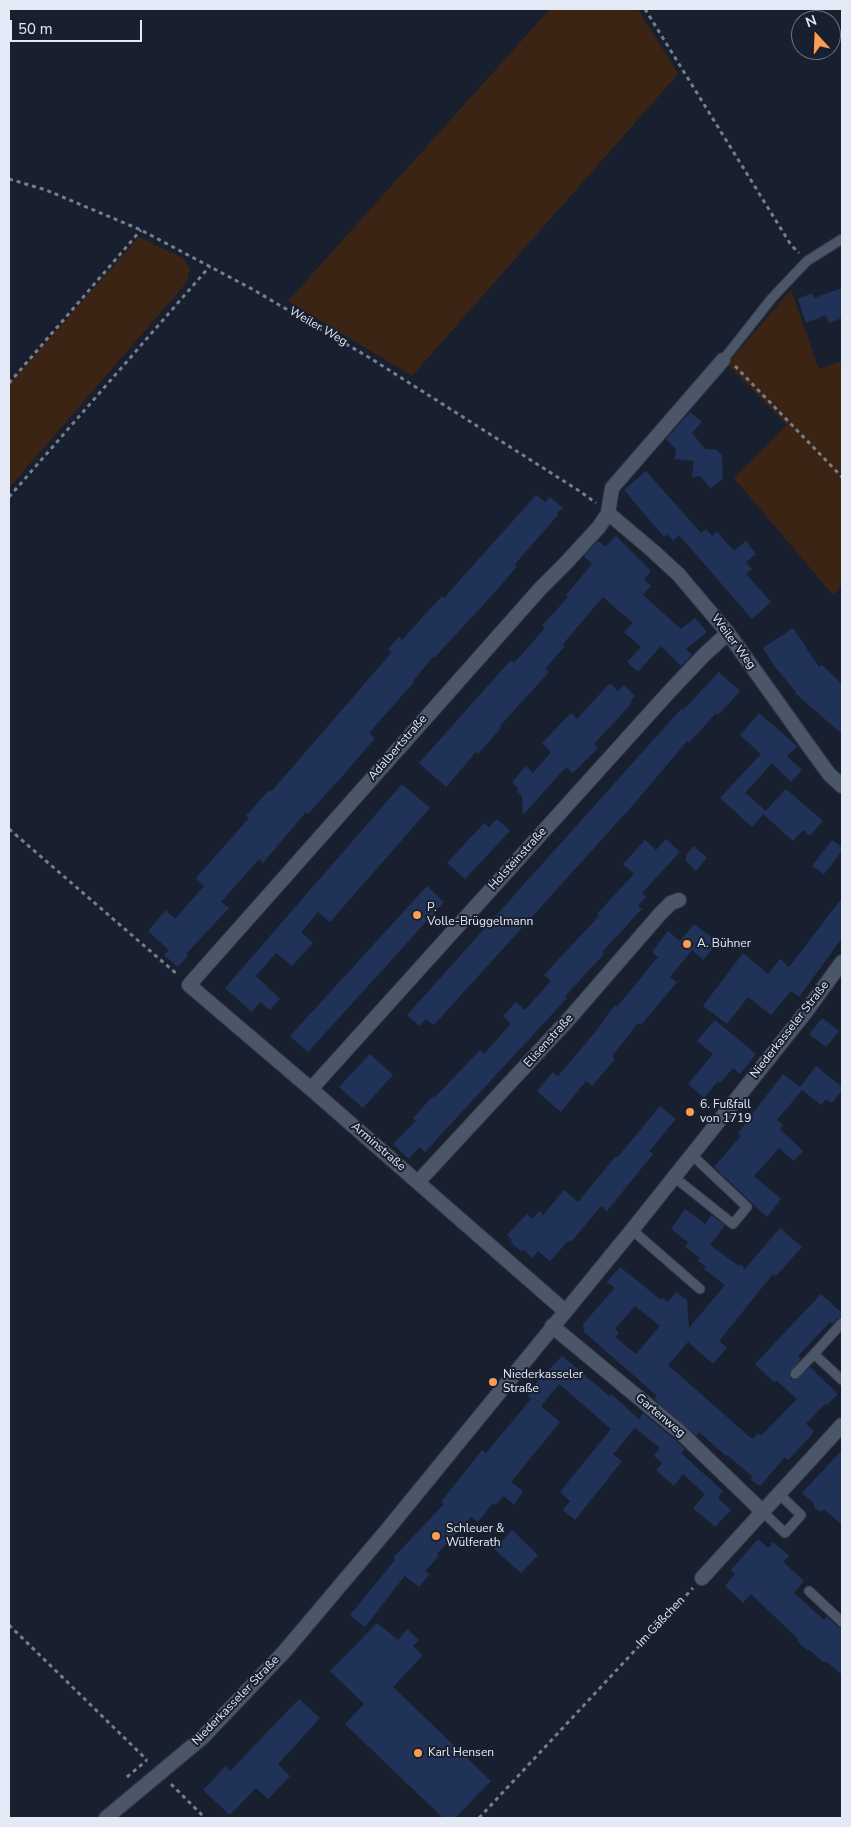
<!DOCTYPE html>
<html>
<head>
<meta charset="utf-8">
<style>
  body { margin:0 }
  #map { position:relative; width:851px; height:1827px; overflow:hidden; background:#182030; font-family:"Nunito Sans",sans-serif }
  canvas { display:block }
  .frame { position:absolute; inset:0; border:10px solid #e4eaf5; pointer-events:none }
  .north { position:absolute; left:791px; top:10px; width:50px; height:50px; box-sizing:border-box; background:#182030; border:1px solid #6a717f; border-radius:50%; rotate:340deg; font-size:14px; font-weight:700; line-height:20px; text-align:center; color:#e4eaf5 }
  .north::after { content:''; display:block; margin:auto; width:18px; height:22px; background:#fc9d53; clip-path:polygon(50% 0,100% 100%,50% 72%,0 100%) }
  .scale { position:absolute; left:10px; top:20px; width:132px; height:22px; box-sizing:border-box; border:2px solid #e4eaf5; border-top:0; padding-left:6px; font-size:15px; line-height:18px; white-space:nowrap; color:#e4eaf5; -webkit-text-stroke:4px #182030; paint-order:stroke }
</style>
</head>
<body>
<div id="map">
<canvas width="851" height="1827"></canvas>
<div class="frame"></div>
<div class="north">N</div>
<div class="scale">50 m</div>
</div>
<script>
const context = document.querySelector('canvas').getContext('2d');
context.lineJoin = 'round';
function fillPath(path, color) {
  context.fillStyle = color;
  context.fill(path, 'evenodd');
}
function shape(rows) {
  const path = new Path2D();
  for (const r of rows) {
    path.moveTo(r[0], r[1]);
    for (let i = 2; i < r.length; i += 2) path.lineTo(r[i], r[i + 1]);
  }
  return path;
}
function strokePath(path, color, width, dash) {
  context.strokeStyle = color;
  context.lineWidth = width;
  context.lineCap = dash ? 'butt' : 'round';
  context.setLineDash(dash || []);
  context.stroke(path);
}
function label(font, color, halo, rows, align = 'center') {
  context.font = font + ' "Nunito Sans",sans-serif';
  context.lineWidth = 4;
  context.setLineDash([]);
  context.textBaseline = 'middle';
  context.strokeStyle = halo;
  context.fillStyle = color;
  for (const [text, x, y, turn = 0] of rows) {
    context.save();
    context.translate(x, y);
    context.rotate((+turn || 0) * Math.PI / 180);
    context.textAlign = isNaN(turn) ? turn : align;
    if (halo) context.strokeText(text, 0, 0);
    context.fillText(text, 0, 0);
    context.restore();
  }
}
const green = shape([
  [550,9,638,9,678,74,412,376,288,301],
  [139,237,183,258,190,269,187,282,9,488,9,384],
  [791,290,819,369,842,361,842,586,833,595,734,478,787,425,727,364]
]);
const building = shape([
  [842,288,842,318,829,323,826,315,806,323,798,299,812,293,814,298],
  [690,412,702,422,692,433,705,449,717,450,722,456,723,478,711,489,700,476,692,477,694,461,675,459,676,449,666,439],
  [646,471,701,533,706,529,712,536,717,532,734,551,746,541,756,554,746,562,752,569,746,574,771,602,752,619,679,535,673,541,667,534,664,537,624,490],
  [536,495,545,502,550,497,563,508,557,513,558,515,515,564,517,566,496,591,434,658,433,657,413,681,414,682,369,733,375,738,347,771,308,814,306,812,263,863,259,859,221,902,229,908,186,954,188,956,178,967,164,955,169,950,148,931,166,910,175,919,204,886,196,878,249,818,246,816,269,790,271,792,392,652,388,649,399,637,402,640,442,596,444,598],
  [616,536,651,571,644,579,651,586,643,595,681,629,695,618,707,632,686,649,692,655,681,666,661,646,638,672,627,662,641,647,624,632,633,623,603,597,563,644,565,646,545,669,549,672,500,726,501,728,478,754,476,752,446,787,419,763,511,660,514,663,545,628,542,626,568,597,566,595,592,564,584,556,598,541,605,547],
  [793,628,819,667,822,665,842,684,842,734,795,693,796,692,775,667,763,648],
  [719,672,740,691,718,715,716,713,689,743,687,741,633,805,434,1025,426,1019,419,1026,407,1015,681,709,683,710],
  [610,683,618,691,624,685,635,696,630,702,632,703,594,744,598,748,573,773,566,767,523,815,522,796,517,791,519,789,512,782,526,766,533,773,551,752,542,743,571,713,577,719],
  [759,713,797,746,787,756,802,770,791,782,772,763,745,793,766,811,752,827,720,798,761,754,740,735],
  [402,784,430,808,330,922,318,912,301,932,313,943,292,966,276,953,256,976,280,999,270,1010,260,1002,252,1012,225,988],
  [786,789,823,821,810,836,803,830,793,841,763,814],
  [497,819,510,831,465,879,447,863,484,823,489,827],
  [666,839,680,852,642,893,646,897,638,906,642,909,602,952,604,954,565,996,567,998,436,1140,425,1152,419,1147,409,1159,393,1144,416,1121,413,1118,433,1096,434,1098,480,1050,484,1054,511,1024,503,1016,516,1002,525,1010,551,981,544,975,599,916,597,914,634,874,623,864,645,840,656,850],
  [832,840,842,847,842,851,824,874,812,866],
  [694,846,707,858,696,871,686,861,686,855],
  [427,886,444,902,308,1052,290,1036],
  [842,898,842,938,799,997,791,991,771,1015,748,997,727,1024,703,1006,743,953,768,974,780,959,789,967],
  [694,924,718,942,703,960,692,950,670,977,677,982,641,1025,638,1023,612,1056,615,1059,592,1086,586,1081,561,1112,537,1091,553,1072,558,1076,596,1031,615,1005,617,1007,658,957,652,952,668,931,680,941],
  [822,1018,839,1031,826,1047,809,1034],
  [715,1020,756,1054,740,1074,733,1068,720,1083,718,1081,704,1098,688,1084,713,1054,697,1041],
  [370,1054,393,1075,363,1108,339,1087],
  [816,1066,842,1087,842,1090,832,1103,826,1099,821,1105,802,1090,777,1120,783,1125,780,1129,803,1151,794,1161,779,1148,754,1176,781,1199,767,1217,714,1167,741,1136,738,1133,783,1074,800,1087],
  [660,1106,676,1119,649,1151,653,1154,607,1211,601,1206,571,1242,569,1240,550,1261,538,1251,533,1258,523,1249,521,1251,510,1242,512,1240,507,1235,527,1214,532,1219,539,1211,543,1215,564,1190,578,1202,616,1156,618,1157],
  [685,1209,705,1224,711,1215,725,1225,710,1245,739,1266,740,1264,745,1269,780,1228,802,1247,776,1276,773,1274,719,1341,727,1348,713,1364,688,1342,668,1365,752,1439,758,1433,761,1436,797,1399,776,1380,774,1382,755,1364,821,1294,842,1313,842,1317,838,1318,833,1324,830,1322,798,1356,801,1359,789,1373,791,1379,796,1380,810,1367,838,1394,827,1405,825,1404,806,1424,814,1431,809,1438,788,1460,785,1457,760,1486,751,1480,752,1476,727,1455,726,1456,699,1432,696,1436,654,1399,657,1396,584,1332,583,1324,615,1288,607,1282,620,1267,661,1300,663,1298,668,1302,676,1292,687,1300,689,1328,725,1285,704,1269,706,1267,698,1261,700,1258,685,1247,688,1242,671,1229],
  [635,1306,660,1326,636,1354,615,1337,619,1333,615,1329],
  [562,1356,609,1396,611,1394,639,1419,643,1413,674,1439,685,1449,681,1453,723,1491,718,1498,731,1510,715,1527,693,1508,705,1494,683,1474,674,1486,656,1470,662,1463,654,1456,660,1448,635,1428,613,1454,622,1461,575,1520,563,1510,570,1501,560,1492,611,1429,559,1384,541,1406,560,1422,511,1482,523,1491,514,1505,504,1496,495,1505,493,1503,478,1522,471,1517,437,1554,439,1556,425,1571,430,1574,419,1587,405,1576,403,1578,365,1627,350,1615,395,1560,393,1558,444,1504,441,1502,482,1450,486,1453,531,1399,528,1396,536,1386,534,1385],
  [842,1450,842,1525,825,1510,819,1511,814,1507,814,1503,802,1493],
  [512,1530,538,1555,521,1573,494,1549],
  [758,1539,768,1548,773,1542,789,1556,783,1562,804,1581,794,1593,824,1620,827,1617,838,1627,842,1628,842,1675,826,1661,824,1663,808,1649,807,1650,797,1641,799,1640,795,1636,751,1594,743,1603,725,1586,735,1574,731,1570],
  [377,1623,398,1640,407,1629,419,1640,413,1646,423,1655,393,1687,491,1781,455,1818,443,1818,345,1724,364,1704,330,1671],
  [299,1699,320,1718,278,1764,290,1776,268,1799,256,1788,230,1815,203,1790,226,1766,230,1771]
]);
const path = shape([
  [645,9,791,245,799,253],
  [9,179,46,190,141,230,252,289,370,358,581,492,596,503],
  [735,366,842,477],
  [9,383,141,230],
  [9,497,210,266],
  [9,829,178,975],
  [9,1625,147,1760],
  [127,1777,147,1760],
  [171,1784,205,1818],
  [479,1818,693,1588]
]);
const service = shape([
  [723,360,772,298,807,261,842,239],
  [674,1177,733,1224,747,1207,692,1155],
  [632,1230,700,1289],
  [814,1354,842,1323],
  [795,1374,814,1354,842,1380],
  [762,1511,785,1533,801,1515,778,1493],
  [809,1591,842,1622]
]);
const minor = shape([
  [608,513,653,551,679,575,728,633,813,752,829,774,842,786],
  [311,1089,669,692,704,655,728,633],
  [418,1182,568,1020,660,914,671,903,679,900],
  [565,1311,311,1089,189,985,540,589,564,565,599,527,608,513,612,488,723,360],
  [552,1326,680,1432,762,1511],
  [702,1578,842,1425]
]);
const tertiary = shape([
  [106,1818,203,1737,284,1652,387,1530,632,1230,805,1013,842,962]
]);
const markers = [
  [417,915,5,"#fc9d53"],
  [687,944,5,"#fc9d53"],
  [690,1112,5,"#fc9d53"],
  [493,1382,5,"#fc9d53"],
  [436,1536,5,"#fc9d53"],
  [418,1753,5,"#fc9d53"]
];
const streetNames = [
  ["Weiler Weg",318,327,30],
  ["Weiler Weg",733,642,53],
  ["Adalbertstraße",398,748,-49],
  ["Holsteinstraße",518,859,-48],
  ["Niederkasseler Straße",790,1030,-52],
  ["Elisenstraße",549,1041,-48],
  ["Arminstraße",378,1147,41],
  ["Gartenweg",660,1416,40],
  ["Im Gäßchen",661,1622,-47],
  ["Niederkasseler Straße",236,1701,-46]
];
const poiNames = [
  ["P.",427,908],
  ["Volle-Brüggelmann",427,922],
  ["A. Bühner",697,944],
  ["6. Fußfall",700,1105],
  ["von 1719",700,1119],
  ["Niederkasseler",503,1375],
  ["Straße",503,1389],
  ["Schleuer &",446,1529],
  ["Wülferath",446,1543],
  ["Karl Hensen",428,1753]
];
fillPath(green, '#3b2413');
fillPath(building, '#213258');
strokePath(service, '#353a49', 11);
strokePath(minor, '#353a49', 16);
strokePath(tertiary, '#353a49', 16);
strokePath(path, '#767d8b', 3, [4, 4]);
strokePath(service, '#4c5669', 9);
strokePath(minor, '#4c5669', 14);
strokePath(tertiary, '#4c5669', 14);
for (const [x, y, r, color] of markers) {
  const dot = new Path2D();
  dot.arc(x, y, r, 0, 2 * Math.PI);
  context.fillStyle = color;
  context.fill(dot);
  strokePath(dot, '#182030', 2);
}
label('12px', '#e4eaf5', '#182030', streetNames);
label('12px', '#e4eaf5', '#182030', poiNames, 'left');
</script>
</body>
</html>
